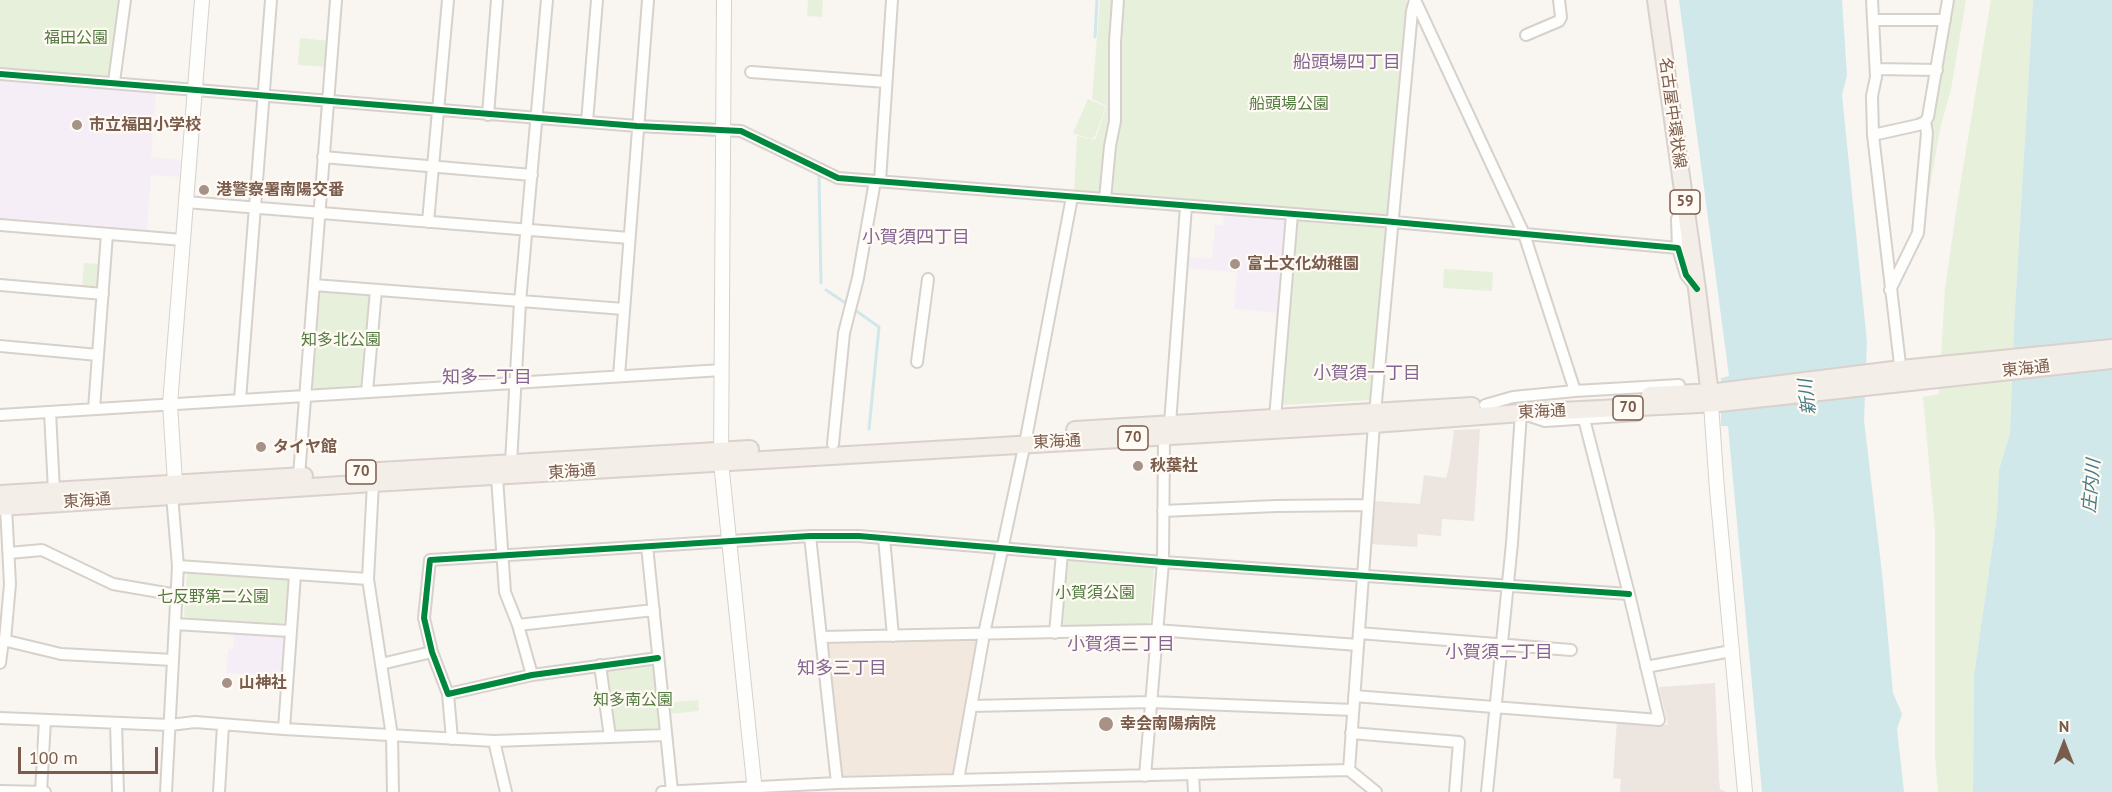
<!DOCTYPE html>
<html>
<head>
<meta charset="utf-8">
<style>
  body { margin:0 }
  #map { position:relative; width:2112px; height:792px; overflow:hidden; background:#f9f5f0; font-family:"PT Sans",sans-serif }
  canvas { display:block }
  .north { position:absolute; left:2034px; top:714px; width:60px; height:60px; -webkit-text-stroke:4px #fffaf3; paint-order:stroke; rotate:0deg; font-size:16px; font-weight:700; line-height:24px; text-align:center; color:#7a5c4d }
  .north::after { content:''; display:block; margin:auto; width:21px; height:27px; background:#7a5c4d; clip-path:polygon(50% 0,100% 100%,50% 72%,0 100%) }
  .scale { position:absolute; left:18px; top:747px; width:140px; height:27px; box-sizing:border-box; border:3px solid #7a5c4d; border-top:0; padding-left:8px; font-size:18px; line-height:21px; white-space:nowrap; color:#7a5c4d; -webkit-text-stroke:4px #fffaf3; paint-order:stroke }
</style>
</head>
<body>
<div id="map">
<canvas width="2112" height="792"></canvas>
<div class="north">N</div>
<div class="scale">100 m</div>
</div>
<script>
const context = document.querySelector('canvas').getContext('2d');
context.lineJoin = 'round';
function fillPath(path, color) {
  context.fillStyle = color;
  context.fill(path, 'evenodd');
}
function shape(rows) {
  const path = new Path2D();
  for (const r of rows) {
    path.moveTo(r[0], r[1]);
    for (let i = 2; i < r.length; i += 2) path.lineTo(r[i], r[i + 1]);
  }
  return path;
}
function strokePath(path, color, width, dash) {
  context.strokeStyle = color;
  context.lineWidth = width;
  context.lineCap = dash ? 'butt' : 'round';
  context.setLineDash(dash || []);
  context.stroke(path);
}
function label(font, color, halo, rows, align = 'center') {
  context.font = font + ' "PT Sans","Noto Sans JP",sans-serif';
  context.lineWidth = 4.5;
  context.setLineDash([]);
  context.textBaseline = 'middle';
  context.strokeStyle = halo;
  context.fillStyle = color;
  for (const [text, x, y, turn = 0] of rows) {
    context.save();
    context.translate(x, y);
    context.rotate((+turn || 0) * Math.PI / 180);
    context.textAlign = isNaN(turn) ? turn : align;
    if (halo) context.strokeText(text, 0, 0);
    context.fillText(text, 0, 0);
    context.restore();
  }
}
const residential = shape([
  [973,638,976,641,955,770,952,773,843,776,840,774,826,645,829,642]
]);
const industrial = shape([
  [1480,429,1474,521,1442,519,1441,536,1418,534,1417,547,1370,544,1374,501,1420,504,1424,475,1446,478,1450,463,1454,430],
  [1715,683,1719,779,1720,789,1726,792,1620,792,1621,779,1613,778,1617,720,1668,725,1659,687]
]);
const education = shape([
  [0,80,156,93,151,157,181,160,180,177,151,175,147,230,0,218],
  [1224,213,1289,219,1281,313,1234,309,1237,272,1185,268,1185,257,1212,259,1215,225,1223,225],
  [234,631,281,634,284,638,282,676,226,673,228,649,233,649]
]);
const green = shape([
  [0,0,121,0,112,75,108,78,0,70],
  [808,0,823,0,822,17,807,16],
  [1100,0,1406,0,1409,7,1372,400,1280,405,1294,219,1074,192,1077,136,1095,140,1107,106,1092,99],
  [1953,0,1966,0,1951,89,1940,129,1922,232,1933,130,1931,126,1935,114],
  [1991,0,2033,0,2014,325,2010,433,1999,470,1997,515,1974,675,1973,792,1938,792,1935,756,1935,529,1923,397,1939,394,1945,288,1958,199],
  [300,38,329,41,327,67,298,65],
  [1088,99,1106,107,1095,136,1091,139,1073,133],
  [84,263,101,264,99,285,95,288,82,287],
  [1444,269,1493,272,1492,291,1443,288],
  [324,291,368,295,370,297,363,383,360,387,315,389,312,387,320,294],
  [1069,557,1152,565,1154,568,1150,622,1145,626,1062,627,1059,624,1065,561],
  [189,572,286,579,289,582,285,622,281,624,186,620,184,615,187,573],
  [651,663,655,667,660,727,657,731,615,731,612,728,604,672,607,668],
  [698,700,699,711,669,714,668,703]
]);
const water = shape([
  [1679,0,1842,0,1847,75,1842,95,1867,342,1864,420,1882,573,1893,693,1902,714,1897,729,1904,792,1762,792,1728,426,1721,426,1721,378,1729,376],
  [2033,0,2112,0,2112,792,1973,792,1974,675,1997,515,1999,470,2010,433,2014,325]
]);
const stream = shape([
  [1095,37,1097,0],
  [819,176,821,283],
  [826,290,844,302],
  [855,310,879,327,869,429]
]);
const minor = shape([
  [1415,0,1524,234,1575,391],
  [1872,0,1876,77,1872,96,1873,135,1901,373],
  [1873,20,1945,20],
  [1526,35,1559,21,1561,17,1559,0],
  [1876,69,1937,70],
  [751,72,886,82],
  [0,74,637,126,741,131,838,178,1383,221,1678,248,1686,275,1695,286],
  [114,82,125,0],
  [488,115,497,0],
  [587,122,597,0],
  [1873,135,1918,125,1925,122,1928,117,1948,0],
  [323,157,532,175],
  [880,181,892,0],
  [1105,199,1110,146,1115,121,1115,42,1118,0],
  [186,202,629,238],
  [428,222,448,0],
  [0,225,183,240],
  [1678,248,1677,219,1679,214,1686,209],
  [0,285,103,294],
  [314,285,624,309],
  [1890,290,1918,233,1927,133,1925,122],
  [0,346,98,355],
  [917,362,928,279],
  [619,376,648,0],
  [367,392,376,290],
  [240,400,271,0],
  [1485,405,1513,397,1575,391,1679,385,1679,387],
  [94,409,107,234],
  [50,412,54,491],
  [0,415,722,370],
  [1275,418,1292,214],
  [1170,424,1186,206],
  [833,444,844,333,858,278,875,181],
  [511,463,520,302,547,0],
  [299,476,336,0],
  [497,477,505,592,518,625,532,675],
  [373,483,368,579,392,736,393,792],
  [1163,511,1276,506,1368,505],
  [810,536,837,783],
  [884,538,893,636],
  [647,546,672,791],
  [9,553,42,550,113,584,177,595],
  [178,566,368,579],
  [175,624,289,631],
  [518,625,654,610],
  [1055,633,1062,553],
  [1359,633,1571,650],
  [821,637,1156,630,1358,645],
  [5,640,10,584,6,507],
  [658,658,532,675,448,694,432,652,424,618,430,560,810,536,859,536,1163,562,1629,594],
  [0,663,3,640,61,654,173,660],
  [381,664,432,652],
  [600,665,610,737],
  [1646,667,1731,651],
  [448,694,452,739],
  [1354,696,1659,720,1629,594,1584,419],
  [971,706,1151,702,1353,710],
  [0,718,170,725,195,722,284,729,494,741,666,735],
  [116,723,118,792],
  [284,729,295,575],
  [1351,733,1459,742,1455,792],
  [494,741,506,792],
  [1349,770,1374,424,1412,11,1415,0],
  [1193,775,1194,792],
  [1145,776,1163,562,1164,436],
  [958,780,984,634,1027,433,1072,197],
  [0,791,45,792],
  [41,792,45,720],
  [166,792,178,566,172,495],
  [219,792,223,725],
  [662,792,837,783,1349,770,1376,792],
  [1487,792,1512,543,1521,413,1545,421,1637,415]
]);
const tertiary = shape([
  [724,0,721,462,755,792],
  [1711,404,1717,490,1745,792],
  [173,491,175,483,170,404,202,0]
]);
const primary = shape([
  [1656,0,1697,289,1711,403],
  [1650,395,1717,392,1901,369,2112,348],
  [1075,430,1472,406],
  [363,472,750,449],
  [0,494,304,476],
  [0,507,373,483,1374,424,1521,413,1719,403,2112,360]
]);
const cycleway = shape([
  [0,74,637,126,741,131,838,178,1383,221,1678,248,1686,275,1697,289],
  [658,658,532,675,448,694,432,652,424,618,430,560,810,536,859,536,1163,562,1629,594]
]);
const markers = [
  [77,125,6,"#a69286"],
  [204,190,6,"#a69286"],
  [1235,264,6,"#a69286"],
  [261,447,6,"#a69286"],
  [1138,466,6,"#a69286"],
  [227,683,6,"#a69286"],
  [1106,724,8,"#a69286"]
];
const shields = [
  [1685,202,30],
  [1628,408,30],
  [1133,438,30],
  [361,472,30]
];
const shieldNames = [
  ["59",1685,202],
  ["70",1628,408],
  ["70",1133,438],
  ["70",361,472]
];
const parkNames = [
  ["福田公園",76,38],
  ["船頭場公園",1289,104],
  ["知多北公園",341,340],
  ["小賀須公園",1095,593],
  ["七反野第二公園",213,597],
  ["知多南公園",633,700]
];
const streetNames = [
  ["名古屋中環状線",1672,113,82],
  ["東海通",2026,369,-6],
  ["東海通",1542,412,-3],
  ["東海通",1057,442,-3],
  ["東海通",572,472,-4],
  ["東海通",87,501,-4]
];
const poiNames = [
  ["市立福田小学校",89,125],
  ["港警察署南陽交番",216,190],
  ["富士文化幼稚園",1247,264],
  ["タイヤ館",273,447],
  ["秋葉社",1150,466],
  ["山神社",239,683],
  ["幸会南陽病院",1120,724]
];
const neighbourhoodNames = [
  ["船頭場四丁目",1347,63],
  ["小賀須四丁目",916,238],
  ["小賀須一丁目",1367,374],
  ["知多一丁目",487,378],
  ["小賀須三丁目",1121,645],
  ["小賀須二丁目",1499,653],
  ["知多三丁目",842,669]
];
const waterNames = [
  ["新川",1808,397,-97],
  ["庄内川",2092,486,-85]
];
fillPath(residential, '#f2e8de');
fillPath(industrial, '#ede5e0');
fillPath(education, '#f6eef6');
fillPath(green, '#e7f0db');
fillPath(water, '#d0e8ea');
strokePath(stream, '#d0e8ea', 3);
strokePath(minor, '#d7d1cb', 14);
strokePath(tertiary, '#d7d1cb', 16);
strokePath(primary, '#dad1cc', 20);
strokePath(minor, '#fefefd', 10);
strokePath(tertiary, '#fefefd', 14);
strokePath(primary, '#f3eee8', 16);
strokePath(cycleway, '#00873e', 6);
for (const [x, y, r, color] of markers) {
  const dot = new Path2D();
  dot.arc(x, y, r, 0, 2 * Math.PI);
  context.fillStyle = color;
  context.fill(dot);
  strokePath(dot, '#fffaf3', 2);
}
for (const [x, y, w] of shields) {
  const box = new Path2D();
  box.roundRect(x - w / 2, y - 12, w, 24, 4.5);
  context.fillStyle = '#fffaf3';
  context.fill(box);
  strokePath(box, '#7a5c4d', 1.5);
}
label('bold 15px', '#7a5c4d', null, shieldNames);
label('16px', '#537a41', '#fffaf3', parkNames);
label('16px', '#7a5c4d', '#fffaf3', streetNames);
label('bold 16px', '#7a5c4d', '#fffaf3', poiNames, 'left');
label('18px', '#846695', '#fffaf3', neighbourhoodNames);
label('italic 18px', '#437c86', '#fffaf3', waterNames);
</script>
</body>
</html>
